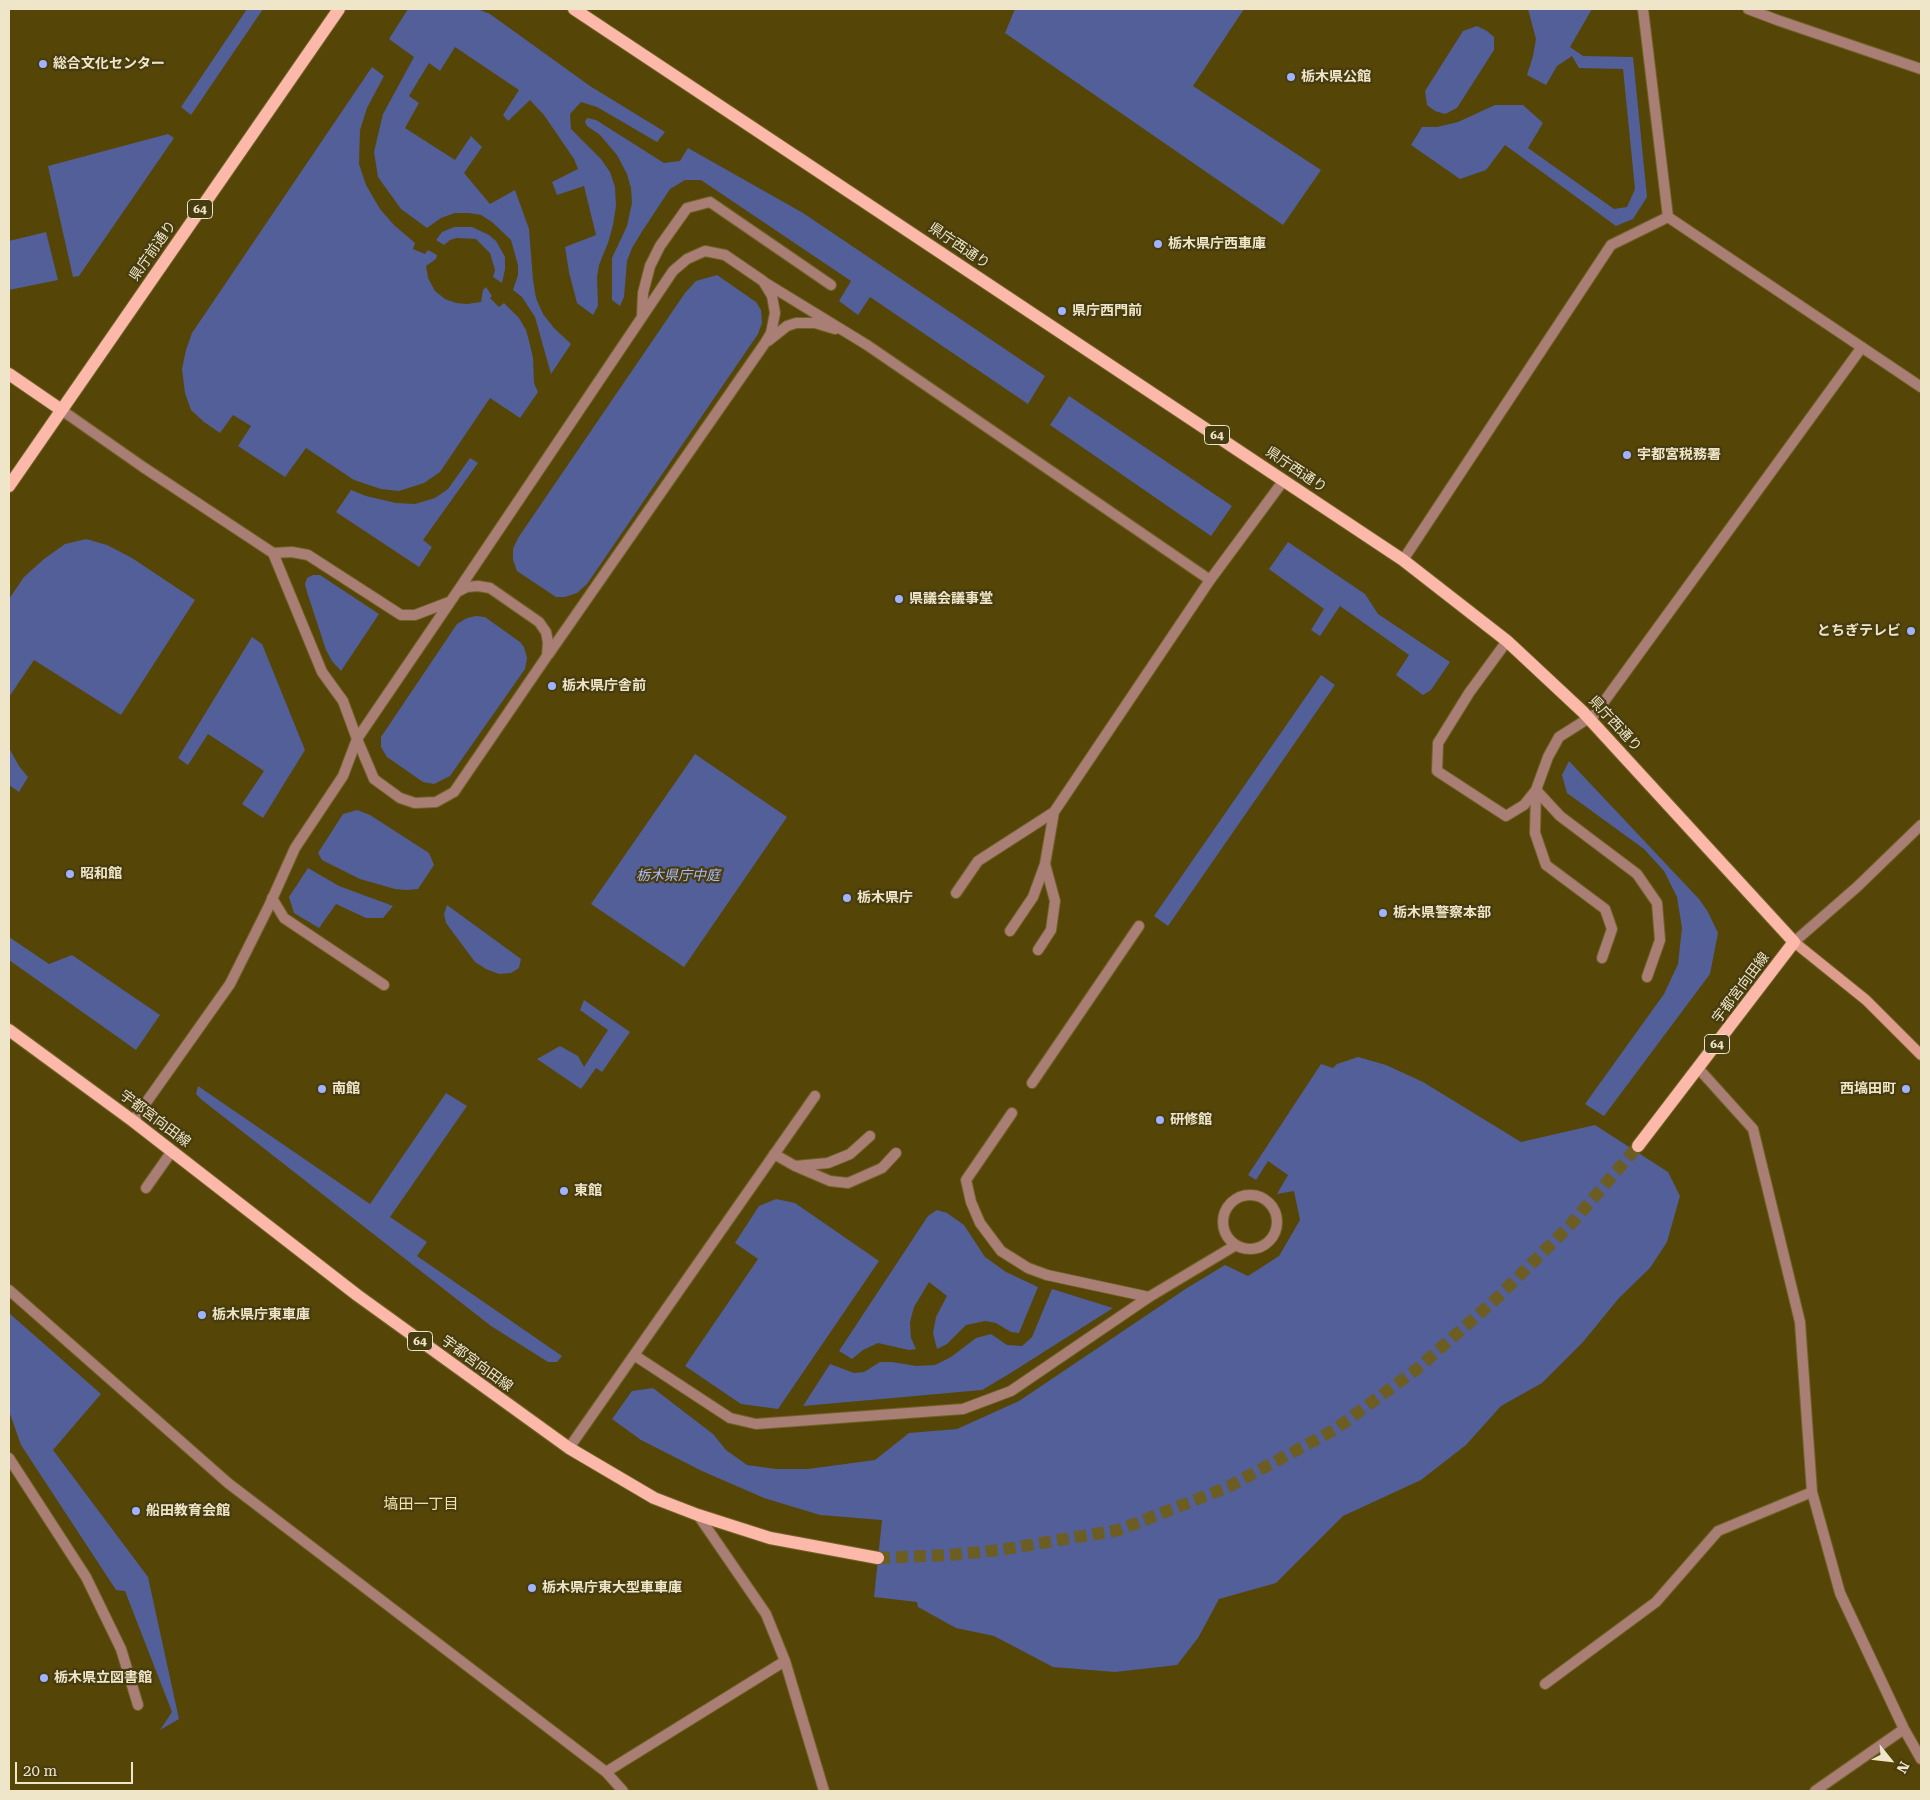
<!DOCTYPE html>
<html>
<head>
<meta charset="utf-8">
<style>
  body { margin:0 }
  #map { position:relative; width:1930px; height:1800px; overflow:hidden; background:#554506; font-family:"Roboto Serif",serif }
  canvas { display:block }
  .frame { position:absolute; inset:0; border:10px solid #efe6c9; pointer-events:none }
  .north { position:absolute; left:1865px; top:1735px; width:50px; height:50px; -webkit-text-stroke:4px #473b10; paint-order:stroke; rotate:119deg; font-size:14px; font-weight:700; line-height:20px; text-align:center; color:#efe6c9 }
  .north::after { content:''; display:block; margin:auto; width:18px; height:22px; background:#efe6c9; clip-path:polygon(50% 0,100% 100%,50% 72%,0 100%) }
  .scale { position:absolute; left:15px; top:1762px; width:118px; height:22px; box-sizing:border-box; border:2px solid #efe6c9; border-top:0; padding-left:6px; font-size:15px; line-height:18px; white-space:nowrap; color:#efe6c9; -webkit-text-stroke:4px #473b10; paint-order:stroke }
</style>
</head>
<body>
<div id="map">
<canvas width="1930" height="1800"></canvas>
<div class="frame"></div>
<div class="north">N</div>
<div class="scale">20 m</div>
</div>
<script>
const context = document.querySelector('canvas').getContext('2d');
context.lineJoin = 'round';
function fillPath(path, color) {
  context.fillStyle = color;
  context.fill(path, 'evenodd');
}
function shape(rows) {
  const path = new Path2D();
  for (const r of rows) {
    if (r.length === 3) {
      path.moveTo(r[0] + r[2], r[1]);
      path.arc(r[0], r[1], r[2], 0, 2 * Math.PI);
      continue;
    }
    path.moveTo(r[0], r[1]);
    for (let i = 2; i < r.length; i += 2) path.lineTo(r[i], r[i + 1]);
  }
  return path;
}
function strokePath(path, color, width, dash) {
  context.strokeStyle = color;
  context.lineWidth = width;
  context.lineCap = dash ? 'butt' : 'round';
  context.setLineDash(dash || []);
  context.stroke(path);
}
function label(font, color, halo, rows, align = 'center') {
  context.font = font + ' "Roboto Serif","Noto Sans JP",serif';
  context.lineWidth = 4.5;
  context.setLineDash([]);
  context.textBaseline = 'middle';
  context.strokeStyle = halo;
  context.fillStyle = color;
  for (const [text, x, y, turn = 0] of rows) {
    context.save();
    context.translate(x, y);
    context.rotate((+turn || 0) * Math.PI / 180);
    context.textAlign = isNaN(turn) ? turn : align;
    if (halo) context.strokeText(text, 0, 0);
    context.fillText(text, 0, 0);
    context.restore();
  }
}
const green = shape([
  [247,9,263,9,191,115,181,107],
  [408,9,478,9,490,14,590,86,665,132,657,142,597,107,581,102,570,114,571,129,601,159,610,172,615,187,616,206,613,225,608,243,599,265,597,277,598,306,593,315,577,303,569,272,565,247,596,235,584,186,557,195,552,182,578,169,574,159,544,115,530,100,508,121,503,115,519,90,455,47,440,71,429,63,409,96,419,103,405,128,455,160,471,136,482,147,464,173,490,204,515,190,529,229,533,280,536,298,543,314,554,328,571,344,551,374,535,317,522,297,513,290,518,275,518,265,511,240,492,222,481,215,469,213,455,213,441,218,427,228,401,209,378,177,374,152,383,114,414,57,389,39],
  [1015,9,1244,9,1193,86,1321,170,1283,225,1005,33],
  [1528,9,1592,9,1570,47,1583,56,1633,57,1647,197,1633,219,1616,226,1505,145,1486,170,1460,179,1411,145,1422,127,1437,127,1458,122,1495,105,1523,105,1543,123,1528,148,1614,209,1627,207,1635,189,1623,69,1579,68,1572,56,1557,66,1546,85,1527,75,1533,56,1536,39],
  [1477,26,1487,31,1494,37,1494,50,1457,108,1445,114,1435,111,1427,105,1425,91,1463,31],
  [372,67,384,76,367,108,360,130,359,164,366,185,380,209,394,225,415,243,413,249,425,254,428,250,437,255,436,259,426,266,428,278,435,291,445,299,456,303,467,304,481,302,483,290,486,287,492,296,490,298,499,307,504,303,519,318,526,330,529,341,533,358,534,383,538,392,520,418,490,398,440,472,424,483,399,491,381,489,354,480,306,448,285,477,238,446,251,426,233,415,220,433,204,422,191,410,185,393,182,369,186,350,192,333],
  [587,118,596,120,664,163,680,161,688,148,803,213,1045,376,1028,404,870,297,858,315,839,301,851,281,701,180,685,180,670,189,643,230,632,248,627,261,624,297,620,306,612,300,612,258,627,226,632,203,631,188,627,174,617,155,600,135,587,126,585,122],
  [168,134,174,138,79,276,73,277,48,166],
  [454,227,472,227,489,235,496,241,505,257,505,269,502,283,493,277,495,270,490,253,476,239,457,238,450,240,444,245,436,240,442,232],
  [46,232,58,280,9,290,9,241],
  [717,275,756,302,761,310,762,323,758,334,587,584,577,593,565,597,556,597,517,571,513,560,513,549,518,538,685,293,696,281],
  [1069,396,1232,506,1211,536,1050,425],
  [470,458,478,463,423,540,432,547,419,567,336,512,351,490,366,496,396,503,415,504,435,498,448,489],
  [86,539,107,545,132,558,195,600,121,715,34,660,9,697,9,599,24,577,44,559,65,544],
  [1288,542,1365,594,1378,614,1450,662,1431,690,1423,695,1396,675,1409,655,1340,606,1320,636,1311,630,1324,609,1269,569],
  [313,575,320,575,379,614,341,671,332,661,326,650,307,592,305,584,307,578],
  [476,616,485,617,520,642,524,647,527,658,525,669,450,776,434,784,423,782,387,757,381,747,381,737,457,624,467,618],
  [252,637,262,644,305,750,263,818,242,804,264,771,208,734,188,765,178,758],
  [1321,675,1335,685,1168,926,1154,916],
  [9,748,19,766,28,777,19,792,9,785],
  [695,754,787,817,684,967,591,904],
  [1569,761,1699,899,1708,912,1718,933,1710,974,1604,1116,1585,1104,1664,994,1678,964,1682,928,1677,897,1664,871,1644,849,1567,793,1562,775],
  [357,810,370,815,429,853,434,865,418,889,407,890,395,889,360,879,322,860,318,853,343,814],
  [308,868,339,886,393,906,383,918,366,918,336,904,319,928,294,913,289,897],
  [447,905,521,959,519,968,511,973,499,974,486,969,475,962,446,923,444,914],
  [9,937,49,964,72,955,160,1015,136,1050,9,960],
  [584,1000,630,1032,602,1072,596,1068,581,1089,537,1059,560,1046,578,1056,584,1067,608,1030,580,1010],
  [1358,1057,1386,1065,1423,1082,1521,1142,1595,1125,1668,1172,1680,1196,1667,1242,1650,1268,1619,1298,1583,1342,1542,1383,1501,1406,1466,1445,1421,1480,1343,1516,1276,1583,1219,1599,1198,1638,1177,1665,1115,1672,1053,1667,994,1636,956,1628,918,1607,917,1602,874,1597,882,1520,820,1515,764,1498,702,1471,641,1440,612,1419,632,1391,653,1388,713,1434,726,1450,747,1465,776,1469,808,1469,875,1460,909,1433,957,1429,1019,1401,1187,1288,1225,1265,1248,1276,1279,1256,1300,1220,1294,1191,1277,1194,1288,1175,1268,1161,1256,1180,1248,1175,1321,1064,1333,1068,1337,1064],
  [198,1086,370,1204,446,1093,467,1106,390,1217,427,1242,417,1256,562,1356,557,1362,548,1362,491,1326,202,1100,196,1094],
  [776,1199,795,1203,879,1261,778,1409,741,1404,685,1366,758,1259,735,1243,759,1206],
  [937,1210,947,1213,964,1225,985,1257,1006,1272,1038,1287,1019,1333,1011,1332,996,1323,985,1321,966,1325,947,1344,937,1349,933,1333,936,1317,947,1296,929,1282,914,1307,910,1322,911,1338,916,1349,909,1350,878,1343,863,1350,852,1359,839,1351,928,1216],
  [1052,1289,1113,1308,1009,1374,982,1390,803,1406,830,1364,854,1373,864,1372,880,1362,892,1362,916,1366,935,1365,951,1357,976,1338,991,1334,1007,1345,1022,1346,1032,1337],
  [9,1313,101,1394,53,1450,148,1577,179,1719,160,1730,172,1712,125,1591,116,1590,21,1445,9,1411]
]);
const primaryTunnel = shape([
  [878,1558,949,1555,1000,1550,1119,1530,1228,1487,1334,1430,1417,1369,1498,1297,1572,1223,1638,1146]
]);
const lane = shape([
  [764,282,867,345,1210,580,1284,480],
  [642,316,643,293,650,266,660,246,687,208,710,202,831,285],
  [768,341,787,326,796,323,815,323,835,329],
  [60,409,143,467,273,553,322,672,343,701,357,739,374,779,400,798,415,803,436,802,454,792,547,656,548,642,546,632,539,622,490,588,478,586,467,587,457,592,357,739,343,776,295,848,269,906,230,984,133,1121],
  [273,553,292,552,308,555,401,615,415,615,449,602],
  [457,592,673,271,687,259,705,251,725,255,763,281,772,296,775,313,771,333,765,343,548,655],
  [1507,641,1469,693,1438,743,1437,771,1506,816,1524,805,1536,790],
  [1589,718,1559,737,1548,757,1536,790,1560,816,1637,874,1657,903,1660,940,1647,977],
  [1536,790,1535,833,1546,865,1605,909,1612,929,1602,958],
  [956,893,978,861,1054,812],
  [272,898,284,918,384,985],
  [1010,931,1033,897,1045,864,1054,812,1210,580],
  [1038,950,1051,930,1055,901,1045,864],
  [1032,1083,1139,926],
  [1012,1113,966,1180,971,1202,980,1223,1001,1251,1028,1268,1047,1275,1149,1297],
  [774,1154,795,1166,828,1163,850,1154,870,1136],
  [795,1166,830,1181,848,1183,882,1168,896,1153],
  [146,1188,172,1151],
  [1250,1222,27],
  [634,1355,730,1418,756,1424,963,1409,1011,1391,1149,1297,1236,1245],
  [569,1448,815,1096],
  [9,1458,86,1577,121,1649,138,1705]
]);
const street = shape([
  [1748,9,1777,20,1921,69],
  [1668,217,1921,387],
  [1403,560,1611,245,1668,217,1643,9],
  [1589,718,1595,714,1862,347],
  [1794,942,1857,887,1921,825],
  [1698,1068,1753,1129,1800,1322,1812,1492,1840,1593,1904,1729,1921,1759],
  [9,1290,228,1483,606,1772,785,1661],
  [698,1515,766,1614,785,1661,824,1791],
  [1545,1684,1656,1602,1718,1531,1812,1492],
  [606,1772,623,1791],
  [1815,1791,1904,1729]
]);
const secondary = shape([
  [1794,942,1866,1000,1921,1055]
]);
const primary = shape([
  [574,9,1403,560,1507,641,1583,712,1794,942,1638,1146],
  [9,374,60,409],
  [9,486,339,9],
  [9,1030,133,1121,357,1295,569,1448,654,1498,698,1515,770,1538,878,1558]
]);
const markers = [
  [43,64,5,"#a1b3fd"],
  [1291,77,5,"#a1b3fd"],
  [1158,244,5,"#a1b3fd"],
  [1062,311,5,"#a1b3fd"],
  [1627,455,5,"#a1b3fd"],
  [899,599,5,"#a1b3fd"],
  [1911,631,5,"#a1b3fd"],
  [552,686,5,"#a1b3fd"],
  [70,874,5,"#a1b3fd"],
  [847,898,5,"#a1b3fd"],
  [1383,913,5,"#a1b3fd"],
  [322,1089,5,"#a1b3fd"],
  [1906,1089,5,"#a1b3fd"],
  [1160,1120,5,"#a1b3fd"],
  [564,1191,5,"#a1b3fd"],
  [202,1315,5,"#a1b3fd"],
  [136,1511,5,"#a1b3fd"],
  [532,1588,5,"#a1b3fd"],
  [44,1678,5,"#a1b3fd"]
];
const shields = [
  [200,209,25],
  [1217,435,25],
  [1717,1044,25],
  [420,1341,25]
];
const shieldNames = [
  ["64",200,209],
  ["64",1217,435],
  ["64",1717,1044],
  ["64",420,1341]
];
const poiNames = [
  ["総合文化センター",53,64],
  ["栃木県公館",1301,77],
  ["栃木県庁西車庫",1168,244],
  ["県庁西門前",1072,311],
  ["宇都宮税務署",1637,455],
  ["県議会議事堂",909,599],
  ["とちぎテレビ",1901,631,"right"],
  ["栃木県庁舎前",562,686],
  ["昭和館",80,874],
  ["栃木県庁",857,898],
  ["栃木県警察本部",1393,913],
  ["南館",332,1089],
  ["西塙田町",1896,1089,"right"],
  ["研修館",1170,1120],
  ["東館",574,1191],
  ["栃木県庁東車庫",212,1315],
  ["船田教育会館",146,1511],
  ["栃木県庁東大型車車庫",542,1588],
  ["栃木県立図書館",54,1678]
];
const streetNames = [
  ["県庁西通り",959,246,34],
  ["県庁前通り",153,251,-55],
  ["県庁西通り",1296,470,34],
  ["県庁西通り",1615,724,47],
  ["宇都宮向田線",1741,988,-53],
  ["宇都宮向田線",155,1119,37],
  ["宇都宮向田線",477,1364,36]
];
const parkNames = [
  ["栃木県庁中庭",678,876]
];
const neighbourhoodNames = [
  ["塙田一丁目",421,1505]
];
fillPath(green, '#535f98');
strokePath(primaryTunnel, '#6c5d23', 12, [12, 6]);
strokePath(lane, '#716229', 12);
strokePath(street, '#716229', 12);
strokePath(secondary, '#716229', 12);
strokePath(primary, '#716229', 14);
strokePath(lane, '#a87e75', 10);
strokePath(street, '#a87e75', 10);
strokePath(secondary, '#de9c8d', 10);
strokePath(primary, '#fcb8a9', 12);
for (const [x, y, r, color] of markers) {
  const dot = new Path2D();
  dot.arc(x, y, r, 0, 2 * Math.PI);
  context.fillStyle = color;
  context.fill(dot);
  strokePath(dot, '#473b10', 2);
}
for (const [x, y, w] of shields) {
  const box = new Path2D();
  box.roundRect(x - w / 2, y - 9.5, w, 19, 4);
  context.fillStyle = '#473b10';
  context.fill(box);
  strokePath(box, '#efe6c9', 1);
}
label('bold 12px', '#efe6c9', null, shieldNames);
label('bold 14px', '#efe6c9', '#473b10', poiNames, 'left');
label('14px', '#efe6c9', '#473b10', streetNames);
label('italic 14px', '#acbcfa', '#473b10', parkNames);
label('15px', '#f5e3a9', '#473b10', neighbourhoodNames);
</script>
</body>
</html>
